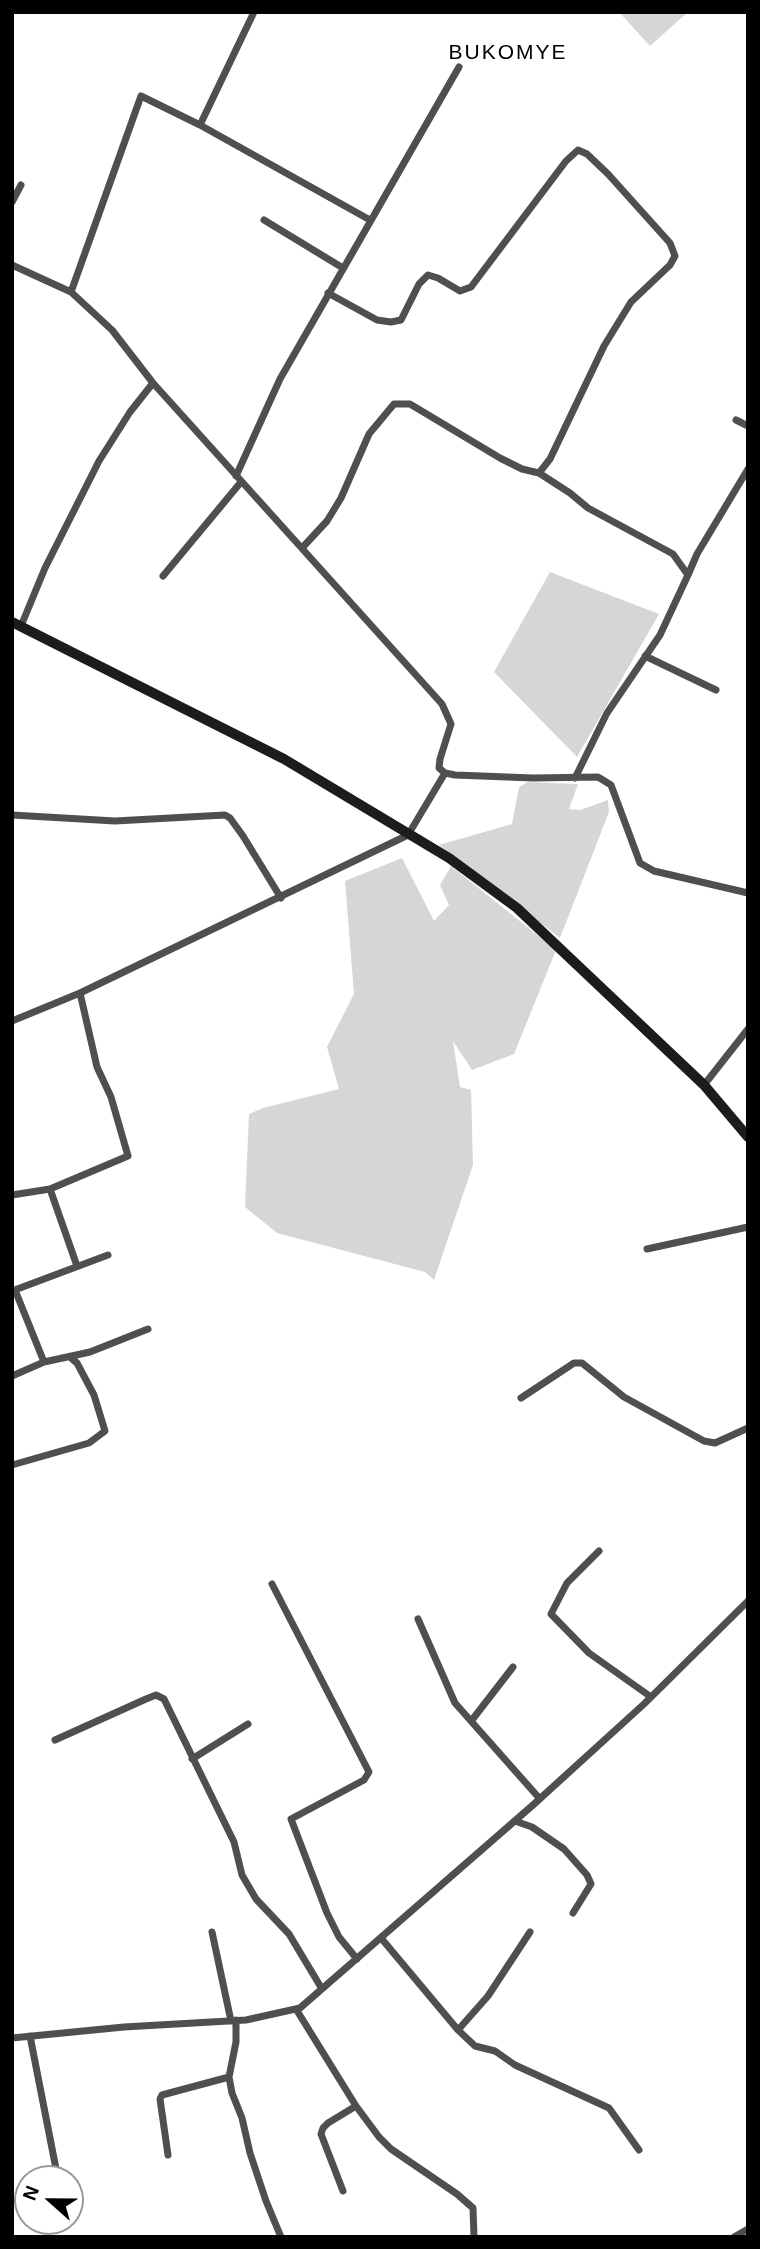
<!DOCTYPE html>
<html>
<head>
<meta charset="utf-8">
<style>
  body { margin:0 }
  #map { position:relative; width:760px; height:2249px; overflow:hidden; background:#fff; font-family:Arial,sans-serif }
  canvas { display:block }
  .frame { position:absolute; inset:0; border:14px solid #000; pointer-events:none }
  .north { position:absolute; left:14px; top:2165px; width:70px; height:70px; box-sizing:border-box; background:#fff; border:2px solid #999; border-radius:50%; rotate:291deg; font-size:19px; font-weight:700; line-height:28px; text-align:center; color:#000 }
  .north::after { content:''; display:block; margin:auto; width:24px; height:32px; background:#000; clip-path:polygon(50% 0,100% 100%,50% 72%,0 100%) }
</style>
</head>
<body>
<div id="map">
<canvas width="760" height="2249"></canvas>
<div class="frame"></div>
<div class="north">N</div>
</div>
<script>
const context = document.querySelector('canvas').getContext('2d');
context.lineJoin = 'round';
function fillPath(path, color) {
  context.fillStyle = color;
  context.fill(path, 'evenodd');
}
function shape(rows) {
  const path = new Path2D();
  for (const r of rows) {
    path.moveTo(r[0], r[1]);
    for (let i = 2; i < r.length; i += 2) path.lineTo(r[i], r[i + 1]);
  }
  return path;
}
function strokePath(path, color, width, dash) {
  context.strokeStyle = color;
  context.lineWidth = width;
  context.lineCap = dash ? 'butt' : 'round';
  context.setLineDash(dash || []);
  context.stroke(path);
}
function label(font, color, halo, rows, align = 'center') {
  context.font = font + ' Arial,sans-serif';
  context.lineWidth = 6;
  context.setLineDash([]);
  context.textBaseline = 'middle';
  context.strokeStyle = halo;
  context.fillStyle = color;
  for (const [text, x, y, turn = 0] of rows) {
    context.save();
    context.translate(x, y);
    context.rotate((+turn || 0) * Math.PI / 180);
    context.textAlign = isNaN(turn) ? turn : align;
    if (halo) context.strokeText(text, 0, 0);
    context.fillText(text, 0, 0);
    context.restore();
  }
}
const green = shape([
  [619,12,688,12,650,46],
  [550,572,659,614,577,757,494,672],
  [528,782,578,784,569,809,580,810,608,800,609,812,560,938,439,845,512,824,519,787],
  [402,858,434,921,449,905,440,885,451,866,556,950,514,1054,472,1070,453,1041,460,1087,471,1090,473,1165,434,1280,425,1272,277,1233,245,1207,249,1114,263,1108,339,1089,327,1047,354,994,345,881]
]);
const street = shape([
  [200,125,254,12],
  [12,202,21,185],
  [264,220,343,268],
  [370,220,200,125,141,96,71,292,112,330,153,383,442,704,451,724,440,759,439,768,445,773,455,775,533,778,598,777,611,785,640,863,654,871,748,893],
  [12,265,71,292],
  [736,420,748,426],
  [539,473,570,493,588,508,673,554,688,575,697,554,748,469],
  [236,476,280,379,459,67],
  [302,548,327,521,341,498,369,434,394,404,410,404,500,458,522,469,539,473,550,459,604,346,631,302,670,265,675,256,670,243,608,174,587,154,578,150,566,161,471,287,460,291,438,278,428,275,419,284,401,320,391,322,377,320,328,293],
  [163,576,241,482],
  [21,626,45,568,99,461,130,412,153,383],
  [645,656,716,690],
  [575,778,607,713,660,635,688,575],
  [12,815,115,821,225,815,230,818,243,836,281,898],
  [12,1021,80,993,408,835,445,773],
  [704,1085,748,1029],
  [50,1189,77,1266],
  [12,1195,50,1189,128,1156,111,1097,97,1067,80,993],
  [647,1249,748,1227],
  [15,1290,44,1362],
  [12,1291,108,1255],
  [12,1376,44,1362,90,1352,148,1329],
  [521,1398,574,1363,582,1363,624,1397,704,1441,715,1443,748,1428],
  [12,1465,89,1443,105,1431,94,1395,77,1363,70,1357],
  [599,1551,567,1583,551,1614,589,1653,651,1697],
  [272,1584,369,1772,364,1780,291,1819,327,1913,339,1937,357,1959],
  [418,1619,455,1703,540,1799],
  [472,1720,513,1667],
  [55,1740,146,1699,156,1695,164,1699,234,1842,242,1875,256,1899,289,1934,322,1989],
  [192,1759,248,1724],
  [515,1821,532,1827,564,1849,587,1875,591,1884,573,1913],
  [212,1932,231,2021],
  [381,1938,458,2030,475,2046,495,2051,515,2065,609,2108,639,2150],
  [296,2009,356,2106,379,2137,391,2149,457,2194,473,2208,474,2237],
  [458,2030,488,1996,530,1932],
  [30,2036,58,2179],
  [12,2038,124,2027,246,2020,300,2008,533,1805,644,1704,748,1601],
  [229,2077,232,2093,242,2118,250,2153,266,2201,281,2237],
  [168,2155,160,2099,162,2095,229,2077,236,2042,236,2020],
  [343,2191,321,2134,323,2128,328,2123,356,2106],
  [734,2237,748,2229]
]);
const secondary = shape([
  [12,622,284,759,449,858,517,908,704,1085,748,1137]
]);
const quarterNames = [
  ["BUKOMYE",508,53]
];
fillPath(green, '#d6d6d6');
strokePath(street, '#4f4f4f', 7);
strokePath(secondary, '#1c1c1c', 10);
context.letterSpacing = '2px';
label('21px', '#000', '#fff', quarterNames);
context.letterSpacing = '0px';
</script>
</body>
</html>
